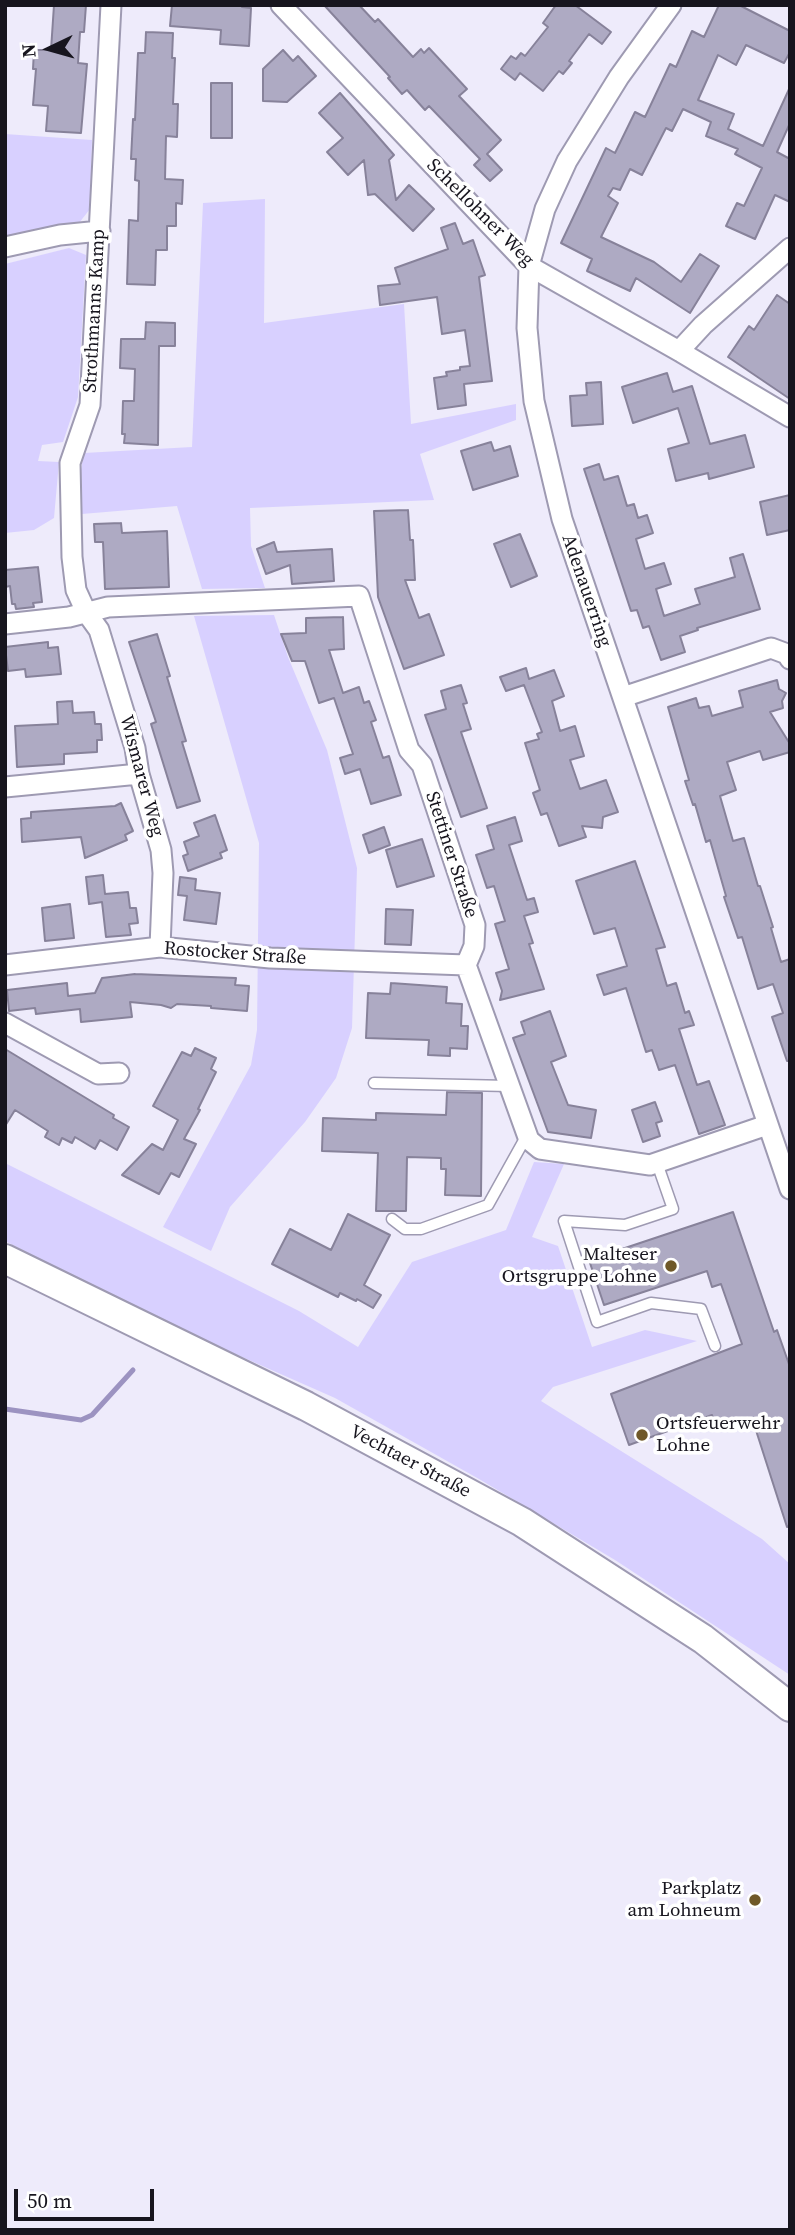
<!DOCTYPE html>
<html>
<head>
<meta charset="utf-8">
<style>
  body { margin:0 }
  #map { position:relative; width:795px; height:2235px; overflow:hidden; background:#eeebfb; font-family:"Source Serif 4",serif }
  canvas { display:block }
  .frame { position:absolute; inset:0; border:7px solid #17151e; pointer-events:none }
  .north { position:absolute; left:14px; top:14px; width:70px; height:70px; -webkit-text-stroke:5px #fff; paint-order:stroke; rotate:265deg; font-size:19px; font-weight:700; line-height:28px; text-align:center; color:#17151e }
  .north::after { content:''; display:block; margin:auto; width:24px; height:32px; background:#17151e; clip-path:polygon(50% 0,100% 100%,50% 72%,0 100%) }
  .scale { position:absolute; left:14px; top:2189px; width:140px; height:32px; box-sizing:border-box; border:4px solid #17151e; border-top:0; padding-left:9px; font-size:21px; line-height:24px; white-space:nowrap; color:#17151e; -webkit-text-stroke:5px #fff; paint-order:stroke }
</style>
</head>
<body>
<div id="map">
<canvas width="795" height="2235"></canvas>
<div class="frame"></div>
<div class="north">N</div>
<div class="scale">50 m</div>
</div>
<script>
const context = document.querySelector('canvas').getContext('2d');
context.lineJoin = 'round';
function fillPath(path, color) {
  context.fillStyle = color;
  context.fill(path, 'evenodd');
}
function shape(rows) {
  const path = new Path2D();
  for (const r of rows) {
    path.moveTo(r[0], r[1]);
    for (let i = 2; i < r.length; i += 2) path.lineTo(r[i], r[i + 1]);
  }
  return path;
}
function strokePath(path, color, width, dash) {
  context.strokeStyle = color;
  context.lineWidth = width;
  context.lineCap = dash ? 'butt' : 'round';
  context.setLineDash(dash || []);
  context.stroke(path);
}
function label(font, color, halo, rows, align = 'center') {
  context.font = font + ' "Source Serif 4",serif';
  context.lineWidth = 7;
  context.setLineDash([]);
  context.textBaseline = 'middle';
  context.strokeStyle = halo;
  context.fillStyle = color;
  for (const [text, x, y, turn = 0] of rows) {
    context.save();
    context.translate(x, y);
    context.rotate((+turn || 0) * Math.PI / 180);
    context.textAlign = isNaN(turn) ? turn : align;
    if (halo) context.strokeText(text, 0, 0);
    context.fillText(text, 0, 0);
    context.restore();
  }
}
const green = shape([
  [5,134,92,140,90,209,79,223,5,237],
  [265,199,264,323,404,304,411,424,516,404,516,420,420,454,434,500,250,508,251,546,265,588,202,589,177,506,82,514,79,480,84,453,192,447,203,203],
  [69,248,86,255,78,397,63,442,42,445,38,461,59,462,54,518,34,530,5,533,5,264],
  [274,615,288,657,327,750,357,868,352,1028,336,1078,305,1122,230,1207,211,1251,163,1227,251,1065,257,1030,259,843,194,616],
  [534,1162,564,1164,532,1237,558,1246,592,1347,645,1330,697,1341,553,1387,541,1401,762,1539,790,1564,790,1675,615,1560,479,1479,335,1398,165,1323,5,1241,5,1163,299,1311,358,1347,412,1262,506,1230]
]);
const stream = shape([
  [5,1409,81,1420,92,1415,133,1370]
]);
const building = shape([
  [54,5,86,5,84,32,80,32,78,63,87,64,81,133,46,131,48,106,33,105,36,69,33,69,34,50,51,50,54,5],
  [172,5,242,5,242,7,251,8,249,46,220,44,221,30,170,26,172,5],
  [324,5,359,5,375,22,378,19,413,57,421,49,424,53,429,48,467,89,459,96,501,140,487,154,502,170,490,181,474,165,480,159,429,106,425,110,407,90,402,94,388,78,390,77,324,5],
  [556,5,575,5,611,32,602,44,589,34,569,61,572,63,563,74,559,71,543,91,520,73,515,80,501,69,511,56,516,59,521,53,525,56,548,27,543,23,556,5],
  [719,5,739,5,790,31,790,52,784,63,746,45,736,65,718,55,698,100,734,114,728,129,763,146,790,87,790,123,777,152,790,159,790,202,775,195,755,239,726,226,737,203,744,206,762,168,735,154,738,149,706,136,711,122,683,109,672,131,666,128,642,175,630,169,620,190,613,188,608,196,618,203,601,237,654,262,681,282,700,254,719,266,690,313,636,278,630,291,587,271,592,259,561,243,606,148,615,153,635,112,645,117,670,64,676,67,692,31,704,37,719,5],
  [146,32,173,33,172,58,175,58,173,104,178,104,177,137,166,136,165,179,183,180,182,204,176,203,176,226,167,226,167,250,156,250,155,285,127,284,129,220,138,221,139,181,135,180,136,159,131,159,133,119,135,120,138,53,145,53,146,32],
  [283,50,293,61,298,56,316,76,287,102,263,101,263,69,283,50],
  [211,83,232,83,232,138,211,138,211,83],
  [340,93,394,155,389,160,396,200,409,185,434,209,413,231,375,194,368,195,364,160,348,175,327,152,343,138,319,113,340,93],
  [455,223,463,244,473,240,485,275,479,277,492,381,464,384,466,405,438,409,434,378,447,376,446,372,460,370,460,367,470,366,465,330,442,334,437,297,380,305,378,286,400,284,395,268,448,249,441,228,455,223],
  [777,295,790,304,790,399,728,357,749,326,754,330,777,295],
  [146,322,175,323,175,346,159,346,158,445,124,443,125,434,122,434,123,401,134,401,135,369,120,368,121,339,145,339,146,322],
  [667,373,673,392,692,386,710,444,745,435,754,467,709,479,708,473,676,481,668,449,689,443,678,408,633,423,622,387,667,373],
  [601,382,603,424,572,426,570,396,587,395,586,383,601,382],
  [491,442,494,451,510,446,518,476,473,490,461,451,491,442],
  [599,464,604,480,618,476,627,506,634,504,638,518,647,515,653,533,636,539,645,569,664,563,671,584,656,589,664,616,700,604,695,589,735,577,730,558,743,554,760,609,697,628,698,630,680,636,685,652,661,660,649,626,643,628,637,610,631,611,584,469,599,464],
  [790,495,790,530,767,535,760,502,790,495],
  [408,510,410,540,413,540,415,580,405,580,419,618,429,614,444,655,404,669,378,597,374,511,408,510],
  [121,523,122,533,167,531,169,587,105,589,103,542,95,542,94,524,121,523],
  [520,534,537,576,511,587,494,544,520,534],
  [274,542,277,552,332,549,334,581,292,584,290,565,266,574,257,549,274,542],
  [38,567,42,602,33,603,34,607,16,609,15,604,12,604,10,586,5,587,5,570,38,567],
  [343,617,344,649,329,650,343,693,359,687,364,703,369,701,376,720,371,722,383,758,389,756,401,795,371,804,360,769,345,774,340,758,353,754,334,698,319,703,305,661,292,661,281,634,306,633,306,618,343,617],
  [157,634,170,676,167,677,186,741,182,742,200,801,177,808,151,724,156,722,129,642,157,634],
  [48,642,48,648,58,647,61,674,26,677,25,669,8,671,5,647,48,642],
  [526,668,529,679,554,670,564,696,552,701,560,731,575,726,584,756,570,760,580,789,606,780,618,812,603,817,602,828,582,826,586,837,559,846,547,813,541,815,533,793,540,790,525,743,539,739,537,734,542,732,524,685,506,691,500,677,526,668],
  [777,680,779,689,786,693,782,701,783,708,770,712,790,744,790,752,763,760,760,751,727,762,736,790,720,796,733,841,744,838,758,886,760,886,773,927,771,928,781,962,790,959,790,1061,787,1061,772,1017,783,1013,773,984,758,989,742,937,738,938,724,897,726,896,710,840,706,842,695,804,693,805,685,781,689,780,668,707,696,698,699,708,709,706,712,716,743,707,739,691,777,680],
  [461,685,467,703,463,704,471,729,461,732,487,808,461,817,425,715,446,709,441,691,461,685],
  [72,701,73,713,94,712,95,724,101,724,102,740,97,740,97,752,64,754,64,764,17,767,15,726,58,724,57,702,72,701],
  [121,803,133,831,125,835,127,840,85,858,81,837,22,842,21,819,31,818,31,812,115,806,121,803],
  [215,815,227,850,220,853,222,858,188,871,183,856,188,854,184,842,199,836,194,823,215,815],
  [515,817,522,841,509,845,527,900,534,898,538,912,524,916,533,943,529,944,544,989,500,1000,502,991,496,973,509,969,495,924,505,921,494,886,487,888,476,855,494,849,487,826,515,817],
  [384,827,390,845,369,853,363,835,384,827],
  [422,839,434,876,397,887,386,850,422,839],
  [635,861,665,947,656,949,667,986,676,983,685,1013,689,1011,694,1025,679,1029,697,1085,709,1081,725,1125,699,1134,675,1065,659,1070,652,1050,646,1052,626,988,604,995,597,975,627,966,615,928,594,934,576,881,635,861],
  [103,875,105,894,128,892,130,908,136,908,138,923,129,924,131,935,106,937,102,902,89,904,86,877,103,875],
  [180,877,196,879,195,890,220,893,216,924,184,920,187,896,178,895,180,877],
  [70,904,74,938,45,941,42,908,70,904],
  [386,909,413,910,411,945,385,944,386,909],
  [135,974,236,978,235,985,249,986,247,1011,211,1008,211,1006,177,1004,171,1008,161,1005,130,1002,132,1017,81,1022,80,1009,36,1014,35,1008,9,1011,7,990,67,983,68,996,95,993,102,978,135,974],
  [391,983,447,987,446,1003,462,1004,461,1026,468,1026,467,1049,450,1048,450,1056,428,1055,429,1040,366,1038,368,993,390,994,391,983],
  [550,1011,566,1056,551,1062,568,1105,596,1110,591,1138,548,1132,513,1038,525,1034,521,1022,550,1011],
  [195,1048,216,1058,211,1069,216,1072,198,1109,200,1110,184,1139,196,1144,179,1177,171,1173,159,1194,122,1175,152,1144,163,1150,178,1120,153,1106,182,1052,191,1056,195,1048],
  [5,1049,114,1115,113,1118,129,1127,117,1150,100,1140,95,1149,75,1137,72,1143,62,1138,59,1145,45,1137,48,1131,15,1110,5,1126,5,1049],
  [447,1092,482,1093,481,1196,445,1195,446,1169,441,1169,441,1158,407,1157,406,1211,376,1211,378,1153,322,1151,323,1118,376,1120,376,1113,446,1115,447,1092],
  [655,1102,662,1121,656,1123,660,1136,643,1142,632,1110,655,1102],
  [733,1212,774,1332,777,1330,790,1367,790,1526,787,1527,753,1421,715,1424,712,1415,629,1445,611,1394,742,1344,721,1284,712,1287,707,1271,604,1305,589,1260,733,1212],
  [348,1214,390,1235,364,1285,381,1295,373,1308,357,1299,356,1301,340,1293,338,1297,272,1264,290,1229,331,1250,348,1214]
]);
const lane = shape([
  [374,1083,509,1086],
  [657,1163,673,1209,625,1225,564,1221,597,1322,651,1303,701,1309,715,1346],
  [392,1219,405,1229,421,1229,488,1205,527,1135]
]);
const street = shape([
  [111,5,90,405,70,463,72,557,76,590,86,612,99,630,135,748,139,774,161,850,163,873,160,947],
  [281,5,529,266,679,351,790,417],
  [671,5,619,77,567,161,545,209,529,266,527,328,534,401,562,519,790,1189],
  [5,247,60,235,100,231],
  [679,351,703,325,790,248],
  [5,624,69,617,108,607,359,596,409,750,422,765,475,925,474,946,466,965,529,1140,540,1149,650,1165,767,1125],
  [623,697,771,648,787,654,790,659],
  [5,787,139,774],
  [5,965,160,947,270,958,466,965],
  [5,1023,98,1074,119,1073]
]);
const secondary = shape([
  [5,1259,306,1406,522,1522,703,1639,790,1707]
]);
const markers = [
  [671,1266,7,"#6f5828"],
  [642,1435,7,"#6f5828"],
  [755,1900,7,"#6f5828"]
];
const streetNames = [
  ["Schellohner Weg",480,213,45],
  ["Strothmanns Kamp",95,311,-87],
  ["Adenauerring",586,591,71],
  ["Wismarer Weg",141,776,75],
  ["Stettiner Straße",451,855,72],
  ["Rostocker Straße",235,954,4],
  ["Vechtaer Straße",410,1462,28]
];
const poiNames = [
  ["Malteser",657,1255],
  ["Ortsgruppe Lohne",657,1277],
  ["Ortsfeuerwehr",656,1424,"left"],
  ["Lohne",656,1446,"left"],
  ["Parkplatz",741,1889],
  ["am Lohneum",741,1911]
];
fillPath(green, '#d8d0ff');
strokePath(stream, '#9c93c1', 5);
fillPath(building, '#aeaac3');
strokePath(building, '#87829a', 2);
strokePath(lane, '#9e9ab2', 13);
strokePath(street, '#9e9ab2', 23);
strokePath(secondary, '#9e9ab2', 32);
strokePath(lane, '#fff', 10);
strokePath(street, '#fff', 19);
strokePath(secondary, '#fff', 28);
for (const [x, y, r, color] of markers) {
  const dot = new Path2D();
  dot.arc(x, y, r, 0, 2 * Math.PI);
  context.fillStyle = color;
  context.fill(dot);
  strokePath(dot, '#fff', 2.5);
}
label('19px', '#17151e', '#fff', streetNames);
label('19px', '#17151e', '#fff', poiNames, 'right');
</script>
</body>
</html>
